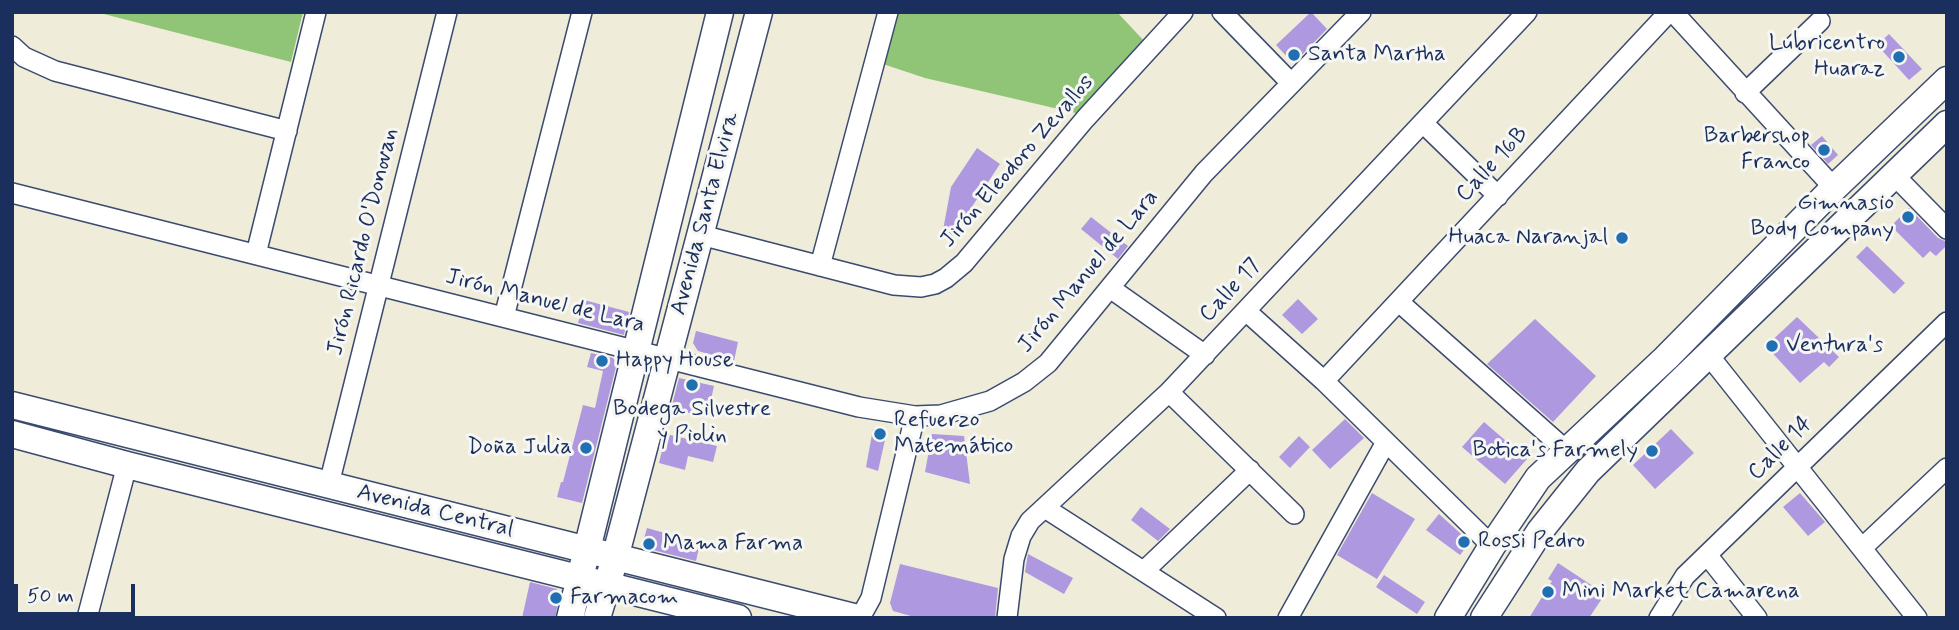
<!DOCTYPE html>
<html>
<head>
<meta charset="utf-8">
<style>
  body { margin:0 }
  #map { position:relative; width:1959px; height:630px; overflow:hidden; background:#efecd9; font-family:Mynerve,sans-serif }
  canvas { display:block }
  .frame { position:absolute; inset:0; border:14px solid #1b2f5e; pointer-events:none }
  .scale { position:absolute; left:14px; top:584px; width:121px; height:32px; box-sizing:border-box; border:4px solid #1b2f5e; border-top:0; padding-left:9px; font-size:21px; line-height:24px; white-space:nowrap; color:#1b2f5e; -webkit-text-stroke:5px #f6f6f2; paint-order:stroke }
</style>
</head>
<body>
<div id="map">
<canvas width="1959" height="630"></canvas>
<div class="frame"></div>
<div class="scale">50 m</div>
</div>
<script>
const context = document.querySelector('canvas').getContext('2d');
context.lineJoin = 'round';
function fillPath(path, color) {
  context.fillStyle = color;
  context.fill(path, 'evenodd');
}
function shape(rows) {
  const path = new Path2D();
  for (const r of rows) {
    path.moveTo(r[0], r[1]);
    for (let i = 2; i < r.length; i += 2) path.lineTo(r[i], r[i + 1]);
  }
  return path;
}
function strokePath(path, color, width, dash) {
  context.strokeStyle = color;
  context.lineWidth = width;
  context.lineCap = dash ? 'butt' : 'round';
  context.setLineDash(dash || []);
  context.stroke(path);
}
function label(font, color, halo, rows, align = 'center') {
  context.font = font + ' Mynerve,sans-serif';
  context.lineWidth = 6;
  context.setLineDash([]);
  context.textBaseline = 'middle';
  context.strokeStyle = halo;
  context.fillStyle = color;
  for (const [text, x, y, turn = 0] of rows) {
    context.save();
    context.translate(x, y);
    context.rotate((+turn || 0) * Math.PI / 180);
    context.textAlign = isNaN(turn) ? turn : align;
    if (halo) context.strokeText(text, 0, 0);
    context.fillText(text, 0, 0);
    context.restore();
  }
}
const green = shape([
  [96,12,303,12,291,62],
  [891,12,1117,12,1146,43,1080,114,925,78,877,62]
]);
const building = shape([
  [1311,12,1327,29,1296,61,1292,62,1276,45],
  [1889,34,1922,69,1909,80,1877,45],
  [1822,136,1838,155,1828,164,1811,145],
  [977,148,1000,164,952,237,943,230,951,187],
  [1909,208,1938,238,1947,242,1947,245,1936,256,1930,251,1923,258,1891,226],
  [1091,217,1128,246,1118,259,1081,229],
  [1867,246,1905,283,1894,294,1856,257],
  [1298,299,1318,319,1302,334,1282,315],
  [584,300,629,312,624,335,578,323],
  [1797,317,1839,357,1829,367,1824,362,1800,383,1766,346],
  [1535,319,1596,376,1553,422,1487,364],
  [696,331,738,342,734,361,698,351,693,343],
  [591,353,613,358,617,363,582,503,557,497,561,482,563,482,583,405,595,408,603,371,587,367],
  [679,378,714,386,707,417,671,409],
  [1345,419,1364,438,1330,469,1312,450],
  [1484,422,1527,459,1505,484,1462,447],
  [873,429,887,431,878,471,866,467],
  [1671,429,1694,453,1655,489,1633,465],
  [666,434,717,446,713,462,688,456,685,470,659,463],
  [932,434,964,436,970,484,925,472],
  [1299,436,1310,447,1290,468,1279,457],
  [1372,493,1415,519,1377,579,1337,555],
  [1800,493,1825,522,1808,536,1783,507],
  [1141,507,1170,529,1158,541,1131,520],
  [1439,514,1470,542,1460,555,1426,530],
  [647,528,700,543,696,561,645,548,643,542],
  [1028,554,1073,578,1064,594,1025,572],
  [1558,563,1605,594,1589,618,1529,618,1552,581,1548,579],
  [900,564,998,588,995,618,918,618,893,611,890,603],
  [1384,575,1425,602,1417,614,1376,587],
  [530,582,557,589,560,593,555,618,522,618]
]);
const street = shape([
  [1222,12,1290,82],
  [1673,12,1834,188],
  [12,46,24,57,55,71,287,131],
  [1745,93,1820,21],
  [1423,123,1498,196],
  [1894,175,1947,229],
  [12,193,859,407,915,416,941,415,990,401,1024,382,1048,363,1204,173,1361,12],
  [701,235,894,285,921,287,935,284,946,278,964,263,1085,119,1183,12],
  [256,254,316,12],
  [820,266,888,12],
  [1110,288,1205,355],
  [1399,302,1568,452],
  [1246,311,1324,381,1492,546],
  [504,317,582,12],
  [1707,353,1917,618],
  [1324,381,1669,12],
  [1169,392,1294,514],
  [329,484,447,12],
  [1045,508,1216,618],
  [1862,548,1947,468],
  [1708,556,1757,618],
  [1144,571,1250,470],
  [87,618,127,465],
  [860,618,871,598,915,416],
  [1007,618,1014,559,1021,536,1030,521,1169,392,1527,12],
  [1288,618,1386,442],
  [1659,618,1685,576,1947,322]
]);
const secondary = shape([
  [12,405,858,618],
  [12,434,127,465,738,618],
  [570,618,720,12],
  [597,618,615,558,759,12],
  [1448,618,1492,546,1538,478,1666,358,1834,188,1947,80],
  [1484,618,1540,531,1588,471,1947,124]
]);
const markers = [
  [1294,55,7,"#1f6fb2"],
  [1899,57,7,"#1f6fb2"],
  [1824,150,7,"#1f6fb2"],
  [1908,217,7,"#1f6fb2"],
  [1622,238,7,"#1f6fb2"],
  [1772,346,7,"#1f6fb2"],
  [602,361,7,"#1f6fb2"],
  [692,385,7,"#1f6fb2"],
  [880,434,7,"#1f6fb2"],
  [586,448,7,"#1f6fb2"],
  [1652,451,7,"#1f6fb2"],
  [1464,542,7,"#1f6fb2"],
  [649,544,7,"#1f6fb2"],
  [1548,592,7,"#1f6fb2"],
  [556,598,7,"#1f6fb2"]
];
const poiNames = [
  ["Lubricentro",1885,44,"right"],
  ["Huaraz",1885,70,"right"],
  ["Santa Martha",1308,55],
  ["Barbershop",1810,137,"right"],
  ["Franco",1810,163,"right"],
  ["Gimnasio",1894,204,"right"],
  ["Body Company",1894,230,"right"],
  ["Huaca Naranjal",1608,238,"right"],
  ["Ventura's",1786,346],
  ["Happy House",616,361],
  ["Bodega Silvestre",692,410,"center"],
  ["y Piolin",692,436,"center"],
  ["Refuerzo",894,421],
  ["Matemático",894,447],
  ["Doña Julia",572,448,"right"],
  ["Botica's Farmely",1638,451,"right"],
  ["Rossi Pedro",1478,542],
  ["Mama Farma",663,544],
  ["Mini Market Camarena",1562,592],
  ["Farmacom",570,598]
];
const streetNames = [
  ["Jirón Eleodoro Zevallos",1018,162,-49],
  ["Calle 16B",1493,165,-47],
  ["Avenida Santa Elvira",706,214,-75],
  ["Jirón Ricardo O'Donovan",364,242,-76],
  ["Jirón Manuel de Lara",1089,272,-50],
  ["Calle 17",1231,291,-47],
  ["Jirón Manuel de Lara",545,302,14],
  ["Calle 14",1781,449,-45],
  ["Avenida Central",435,512,14]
];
fillPath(green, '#90c476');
fillPath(building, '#ae98df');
strokePath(street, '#3b4b70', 22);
strokePath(secondary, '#3b4b70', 29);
strokePath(street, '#fff', 19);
strokePath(secondary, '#fff', 26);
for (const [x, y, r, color] of markers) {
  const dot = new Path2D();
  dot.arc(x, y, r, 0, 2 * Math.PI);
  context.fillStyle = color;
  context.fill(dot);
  strokePath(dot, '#f6f6f2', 2.5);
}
label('23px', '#1b2f5e', '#f6f6f2', poiNames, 'left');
label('23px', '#1b2f5e', '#f6f6f2', streetNames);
</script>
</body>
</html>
